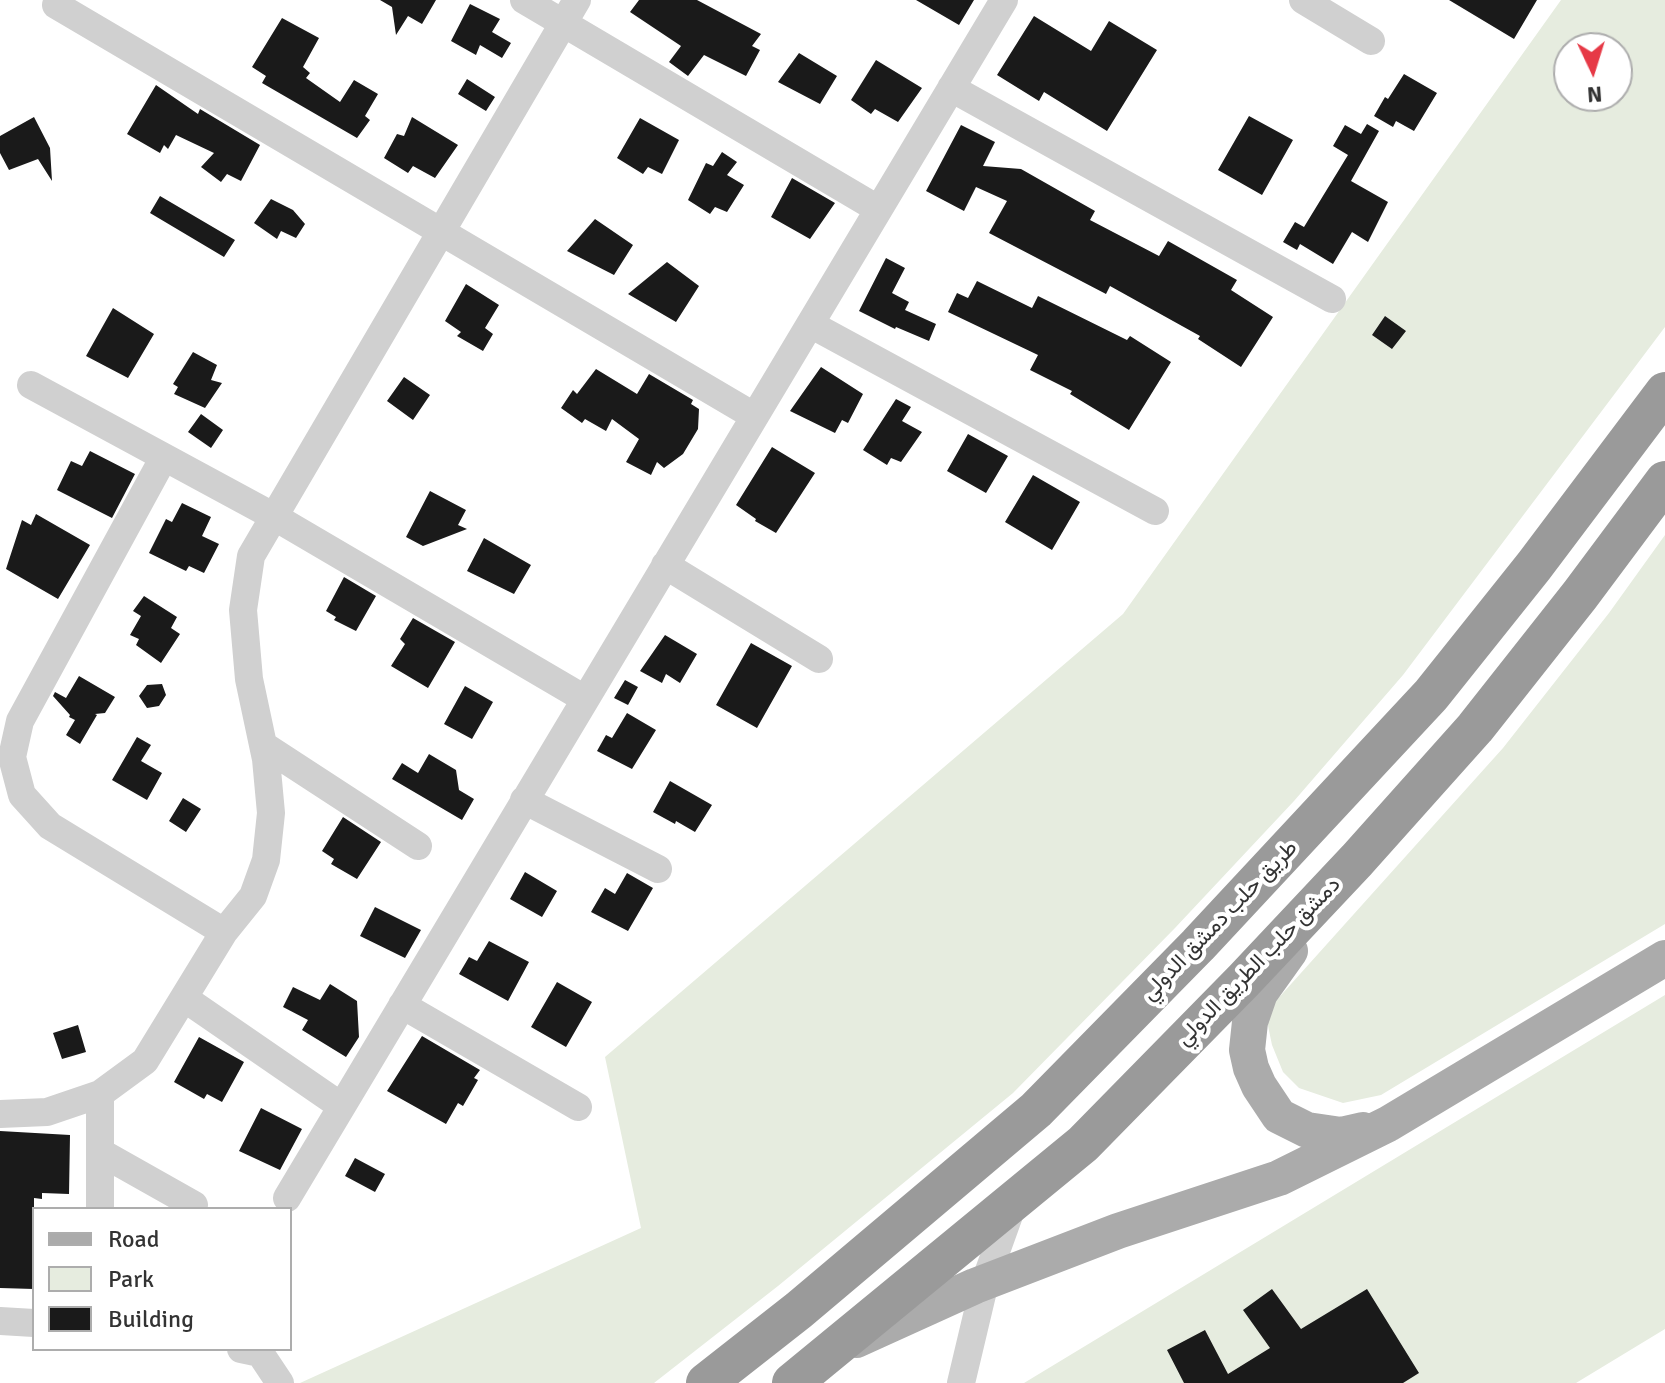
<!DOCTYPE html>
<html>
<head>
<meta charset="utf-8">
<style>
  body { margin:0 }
  #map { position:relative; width:1665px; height:1383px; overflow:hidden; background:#fff; font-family:Signika,sans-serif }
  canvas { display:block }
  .legend { position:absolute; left:32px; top:1207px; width:260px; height:144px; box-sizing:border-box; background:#fff; border:2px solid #adadad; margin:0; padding:10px 14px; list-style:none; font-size:24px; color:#333 }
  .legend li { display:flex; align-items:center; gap:16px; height:40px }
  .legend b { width:40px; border:2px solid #adadad }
  .north { position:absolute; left:1553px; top:32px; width:80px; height:80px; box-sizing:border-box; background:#fff; border:2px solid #adadad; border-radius:50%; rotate:176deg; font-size:22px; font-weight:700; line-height:32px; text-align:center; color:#333 }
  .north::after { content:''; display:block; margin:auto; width:28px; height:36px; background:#e63946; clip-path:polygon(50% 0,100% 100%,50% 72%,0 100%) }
</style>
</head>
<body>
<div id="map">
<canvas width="1665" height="1383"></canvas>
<ul class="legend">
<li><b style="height:10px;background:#ababab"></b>Road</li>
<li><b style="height:22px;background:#e6ecdf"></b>Park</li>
<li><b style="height:22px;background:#1a1a1a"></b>Building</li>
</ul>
<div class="north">N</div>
</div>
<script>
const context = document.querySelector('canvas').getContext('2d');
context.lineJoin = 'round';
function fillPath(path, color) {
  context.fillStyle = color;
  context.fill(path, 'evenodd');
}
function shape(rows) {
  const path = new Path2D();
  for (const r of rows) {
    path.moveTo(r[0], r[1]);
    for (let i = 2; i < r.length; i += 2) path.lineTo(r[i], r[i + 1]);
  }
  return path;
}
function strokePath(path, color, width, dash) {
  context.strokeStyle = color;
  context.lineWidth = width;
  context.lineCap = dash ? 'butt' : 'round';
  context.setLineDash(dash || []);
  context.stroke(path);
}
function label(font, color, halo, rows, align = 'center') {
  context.font = font + ' Signika,Vazirmatn,sans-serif';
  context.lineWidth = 8;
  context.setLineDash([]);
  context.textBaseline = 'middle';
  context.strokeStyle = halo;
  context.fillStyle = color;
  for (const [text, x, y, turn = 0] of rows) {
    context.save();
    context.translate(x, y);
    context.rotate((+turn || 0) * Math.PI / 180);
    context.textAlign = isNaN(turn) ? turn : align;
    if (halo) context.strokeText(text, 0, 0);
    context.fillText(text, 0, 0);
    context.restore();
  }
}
const green = shape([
  [1561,0,1665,0,1665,327,1403,675,1294,801,1175,928,1013,1093,778,1286,654,1383,300,1383,641,1228,605,1057,1123,614],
  [1569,48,1617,48,1617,96,1569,96],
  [1665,535,1665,924,1381,1095,1343,1103,1299,1088,1283,1072,1272,1045,1267,1021,1274,1003,1503,748,1609,613],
  [1665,995,1665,1329,1576,1383,1024,1383]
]);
const building = shape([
  [380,0,436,0,422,24,408,16,396,35,392,7],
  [639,0,697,0,761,34,752,46,760,50,746,76,704,55,688,76,669,62,681,46,630,12],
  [916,0,974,0,959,25],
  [1449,0,1537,0,1514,39],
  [470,4,500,19,492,32,511,43,502,58,480,45,476,55,451,41],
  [1034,16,1091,51,1109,21,1157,50,1107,131,1044,92,1039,101,997,75],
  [282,18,319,38,303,67,310,73,306,78,340,102,354,80,378,94,365,116,370,120,357,138,262,83,266,76,252,67],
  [799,53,837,76,820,104,778,82],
  [876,60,922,88,898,122,875,109,871,114,851,100],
  [1404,74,1437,93,1414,131,1396,121,1393,127,1374,116,1385,97,1388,99],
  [467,79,495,97,486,111,458,94],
  [156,85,198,114,200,109,260,145,241,181,227,174,221,182,201,167,214,153,176,135,168,149,164,145,160,153,127,134],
  [1249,116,1293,140,1262,195,1218,170],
  [34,117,50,148,52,181,38,159,9,170,0,153,0,136],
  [412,117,458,145,435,178,413,166,408,173,384,158,397,134,404,136],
  [640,118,679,140,662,174,648,167,643,174,617,158],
  [1367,124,1379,131,1351,181,1388,202,1368,242,1352,232,1333,264,1300,244,1297,250,1283,242,1295,222,1304,227,1348,155,1333,146,1345,125,1361,134],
  [961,125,995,142,983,166,1021,169,1095,211,1090,220,1159,256,1168,241,1237,280,1231,290,1273,317,1241,367,1198,339,1200,336,1110,286,1106,294,989,233,1007,201,976,187,964,211,926,191],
  [722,152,737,162,727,175,744,185,727,212,715,207,710,214,688,200,706,163,713,166],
  [792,178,835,203,810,239,771,217],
  [160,196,235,240,224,257,150,213],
  [271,199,293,210,305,224,296,238,281,231,277,239,254,223],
  [595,219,633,245,614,275,567,251],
  [886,258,905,268,892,293,909,302,905,310,936,324,929,341,896,327,895,329,859,311],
  [667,262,699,286,676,322,628,294],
  [977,281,1032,308,1038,296,1127,340,1130,336,1171,362,1129,430,1070,394,1072,391,1030,370,1038,355,948,312,957,293,968,298],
  [466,284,499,305,485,328,493,334,483,351,457,336,461,332,445,321],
  [113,308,154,334,128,378,86,356],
  [1385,316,1406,331,1392,349,1372,335],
  [193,352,217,365,211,380,222,383,205,408,174,394,178,387,173,384],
  [821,367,863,394,848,423,842,420,835,433,790,411],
  [596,369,637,394,649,374,693,400,691,404,699,409,698,429,683,454,664,468,657,462,651,475,626,462,639,439,612,419,606,431,585,419,582,423,561,408,573,390,577,394],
  [404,377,430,395,413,420,387,401],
  [896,399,911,407,902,421,922,432,901,462,891,458,887,465,863,450],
  [201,414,223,430,211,448,188,432],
  [968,434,1008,456,986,493,947,471],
  [772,447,815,473,776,533,755,521,756,519,736,505],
  [90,451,135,474,112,518,57,490,71,461,82,466],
  [1033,475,1080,502,1052,550,1005,522],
  [430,491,466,510,458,525,467,529,423,546,406,537],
  [182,503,211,517,202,536,219,544,204,573,189,566,186,571,149,553,166,519,172,522],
  [36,514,90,545,58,599,6,569,22,520,31,525],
  [484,538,531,565,514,594,467,571],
  [344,577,376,596,356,631,334,620,336,617,326,611],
  [144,596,177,617,171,628,180,634,161,663,136,645,139,639,130,635,141,616,133,611],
  [413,618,455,642,428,688,391,666,405,644,400,639],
  [665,635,697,654,680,683,666,674,662,683,640,671],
  [751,643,792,666,757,728,716,705],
  [79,676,115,697,105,713,95,714,97,715,80,744,66,735,75,720,69,717,70,715,53,696,55,692,66,698],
  [625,680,638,687,628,705,614,698],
  [162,684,166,695,159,706,147,708,139,696,147,685],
  [465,686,493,702,472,739,444,724],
  [627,713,656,730,632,769,597,751,606,735,612,738],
  [137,737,151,745,141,761,162,773,147,800,112,780],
  [429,754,456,770,459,790,474,799,462,820,392,779,402,763,418,773],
  [670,781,712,805,695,832,676,821,675,824,653,812],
  [183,798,201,809,186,832,169,821],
  [343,817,381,842,357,879,331,864,334,859,322,851],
  [525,872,557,891,542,917,510,899],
  [627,873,653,888,628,931,591,912,605,888,615,894],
  [375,907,421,930,405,958,360,936],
  [489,941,529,962,508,1001,459,974,469,957,477,961],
  [557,982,592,1002,566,1047,531,1027],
  [330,984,357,1001,359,1037,346,1057,302,1030,308,1020,283,1007,293,987,320,1000],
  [78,1025,86,1052,62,1059,53,1033],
  [422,1036,480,1070,474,1078,478,1080,463,1106,458,1103,446,1124,387,1091],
  [199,1037,244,1062,222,1102,207,1094,204,1099,174,1082],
  [261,1108,302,1129,280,1170,239,1151],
  [0,1131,70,1135,69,1194,42,1193,42,1199,34,1198,34,1289,0,1288],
  [355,1158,385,1174,375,1192,345,1176],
  [1272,1289,1301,1329,1367,1289,1419,1373,1403,1383,1184,1383,1167,1350,1205,1330,1228,1374,1270,1348,1243,1310]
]);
const minor = shape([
  [524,0,878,209],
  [1303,0,1371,41],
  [56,5,754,416],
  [951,88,1332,299],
  [810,324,1155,511],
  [31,385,273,516,585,699],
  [164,457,20,721,12,757,22,795,50,826,224,932],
  [665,565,819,659],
  [263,745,418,846],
  [524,800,658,869],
  [184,998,341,1106],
  [402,1005,578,1107],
  [100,1094,100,1209],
  [0,1114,47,1112,100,1094,145,1061,224,932,253,896,266,860,271,813,266,759,249,679,243,610,251,556,577,0],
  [100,1152,194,1205,192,1209],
  [287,1198,1004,0],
  [0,1321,34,1323],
  [241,1349,260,1353,280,1383],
  [961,1383,985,1282,1013,1204]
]);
const major = shape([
  [1290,951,1260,993,1250,1022,1247,1050,1251,1068,1259,1086,1279,1116,1307,1130,1341,1135,1363,1130],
  [856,1340,975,1286,1118,1231,1279,1178,1388,1124,1665,958]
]);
const highway = shape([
  [706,1383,799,1310,1036,1110,1198,945,1431,695,1534,566,1665,392],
  [792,1383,1083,1144,1244,980,1357,860,1475,728,1580,595,1665,481]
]);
const streetNames = [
  ["طريق حلب دمشق الدولي",1220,921,-46],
  ["دمشق حلب الطريق الدولي",1259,962,-46]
];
fillPath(green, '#e6ecdf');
fillPath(building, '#1a1a1a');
strokePath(minor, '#d0d0d0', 28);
strokePath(major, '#ababab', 36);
strokePath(highway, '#9a9a9a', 40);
label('22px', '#333', '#fff', streetNames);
</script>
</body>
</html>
